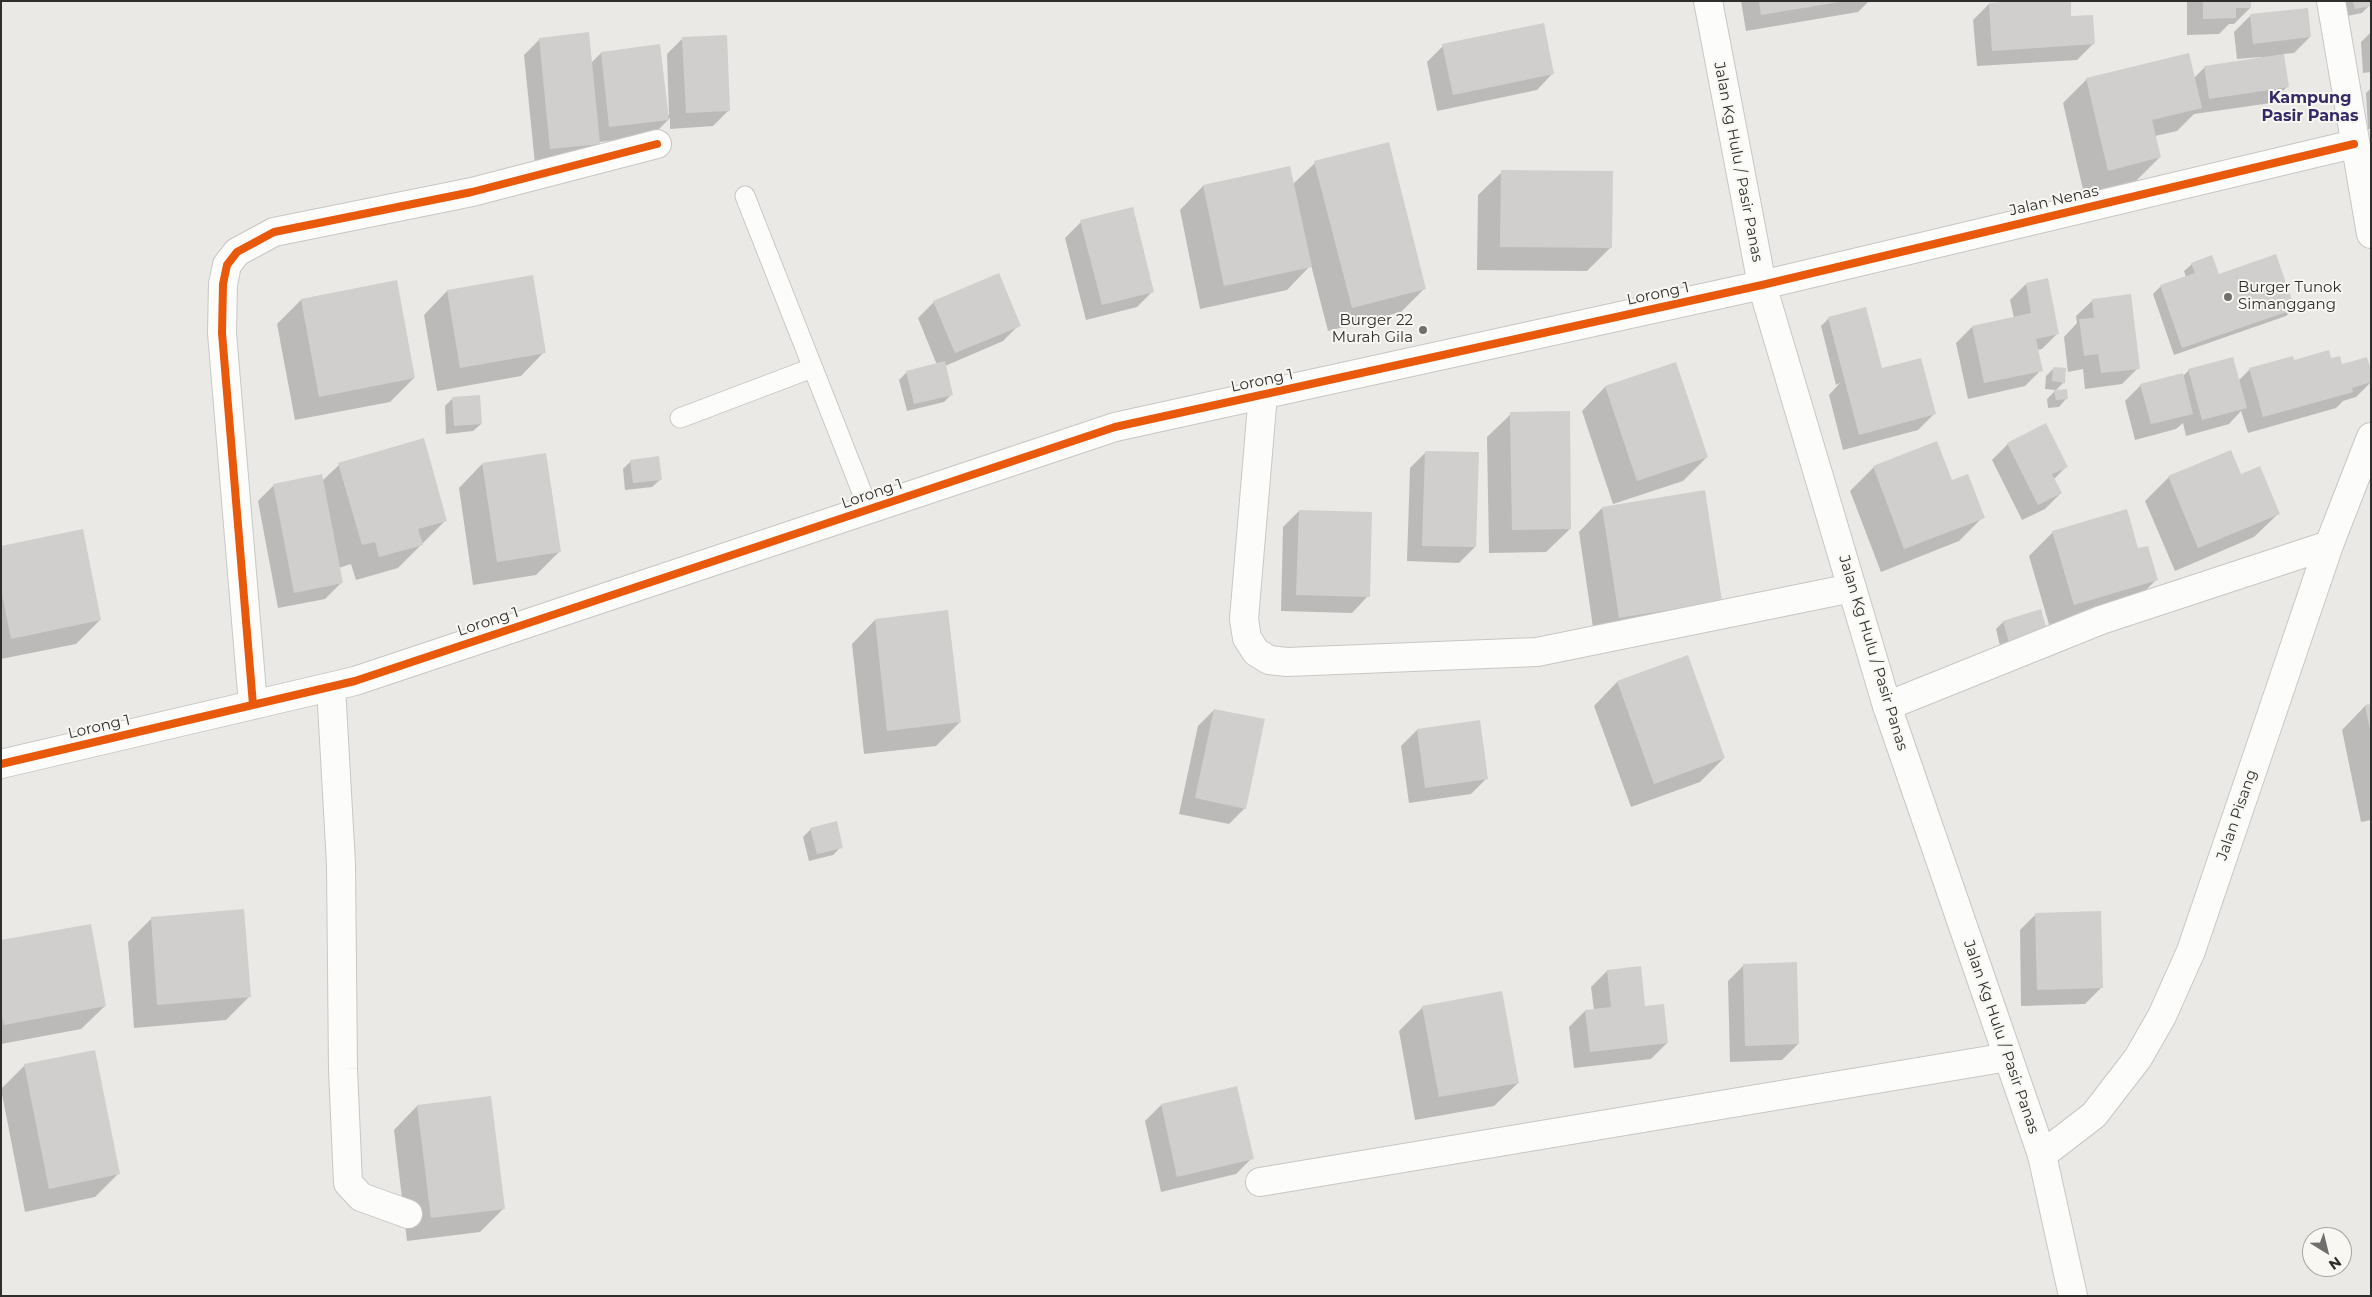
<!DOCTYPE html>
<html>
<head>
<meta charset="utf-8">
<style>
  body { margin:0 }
  #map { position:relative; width:2372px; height:1297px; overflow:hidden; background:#eae9e6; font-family:Montserrat,sans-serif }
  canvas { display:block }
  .frame { position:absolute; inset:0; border:2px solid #2e2e2c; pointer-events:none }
  .north { position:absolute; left:2302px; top:1227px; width:50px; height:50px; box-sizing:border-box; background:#f8f7f2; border:1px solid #a7a7a3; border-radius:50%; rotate:144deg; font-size:14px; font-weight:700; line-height:20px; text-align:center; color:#2e2e2c }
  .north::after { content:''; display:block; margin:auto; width:18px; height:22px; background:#706f6d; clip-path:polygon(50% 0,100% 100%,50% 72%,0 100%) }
</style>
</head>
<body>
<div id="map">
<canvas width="2372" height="1297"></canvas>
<div class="frame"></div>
<div class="north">N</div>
</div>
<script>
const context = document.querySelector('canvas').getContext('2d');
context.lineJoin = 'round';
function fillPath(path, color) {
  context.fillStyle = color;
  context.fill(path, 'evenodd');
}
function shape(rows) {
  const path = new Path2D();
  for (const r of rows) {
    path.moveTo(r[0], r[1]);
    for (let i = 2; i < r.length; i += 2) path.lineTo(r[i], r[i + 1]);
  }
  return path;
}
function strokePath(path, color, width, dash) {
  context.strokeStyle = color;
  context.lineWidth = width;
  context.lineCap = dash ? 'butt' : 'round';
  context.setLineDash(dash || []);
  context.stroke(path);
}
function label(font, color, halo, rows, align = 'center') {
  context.font = font + ' Montserrat,sans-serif';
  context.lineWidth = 4;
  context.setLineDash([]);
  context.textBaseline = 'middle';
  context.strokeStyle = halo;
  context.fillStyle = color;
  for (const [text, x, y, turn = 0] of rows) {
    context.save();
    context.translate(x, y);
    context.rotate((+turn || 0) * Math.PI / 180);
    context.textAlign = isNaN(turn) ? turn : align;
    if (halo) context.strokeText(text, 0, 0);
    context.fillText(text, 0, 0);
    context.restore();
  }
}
const shadow = shape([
  [1741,1,1869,1,1858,12,1746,31],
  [2187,1,2250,1,2250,8,2234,24,2229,24,2219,34,2187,35],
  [2344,1,2369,1,2370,5,2362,13,2347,16],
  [1989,4,2070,18,2093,44,2077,60,1977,66,1973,20],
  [2250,16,2310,37,2294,53,2283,54,2287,87,2271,103,2194,114,2177,131,2155,136,2160,157,2136,181,2084,194,2063,103,2087,79,2194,78,2204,68,2261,59,2261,57,2237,59,2234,32],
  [2371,32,2371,72,2363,73,2361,42],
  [683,38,729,110,713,126,670,129,670,118,652,136,599,142,583,160,535,164,524,55,540,39,591,63,601,53,667,115,669,115,667,54],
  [1443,46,1553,73,1537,90,1437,111,1427,62],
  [2371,88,2371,129,2368,129,2366,93],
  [1315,163,1425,288,1401,312,1328,331,1311,265,1287,290,1200,309,1180,210,1203,186,1293,184],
  [1502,172,1611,247,1587,271,1477,270,1478,195],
  [1081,222,1153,291,1137,307,1086,320,1065,238],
  [2192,264,2294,308,2286,316,2174,355,2153,294,2161,286,2186,277,2184,271],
  [396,281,414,378,390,402,295,420,277,324,301,300],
  [2026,284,2058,333,2042,349,2037,350,2041,370,2025,386,1968,399,1956,343,1972,327,2014,318,2010,300],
  [447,291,544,352,521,376,437,391,424,315],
  [2093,300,2138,368,2122,384,2085,389,2083,369,2068,372,2064,337,2077,323,2076,316],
  [934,302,1019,325,1003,341,945,366,952,394,944,402,907,411,899,380,907,372,937,365,918,318],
  [1829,318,1881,368,1934,414,1918,430,1843,450,1829,395,1840,383,1836,385,1821,326],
  [2330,360,2341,366,2371,376,2371,382,2356,397,2343,401,2336,408,2248,433,2241,411,2229,424,2186,436,2183,423,2176,429,2135,440,2125,401,2141,385,2183,376,2189,370,2238,381,2250,369,2293,361],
  [1675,364,1707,457,1683,481,1613,504,1582,411,1605,387],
  [2054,368,2064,382,2055,391,2066,399,2059,407,2048,408,2047,399,2056,390,2045,389,2046,376],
  [453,398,481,424,473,431,446,434,445,406],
  [1511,414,1570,529,1546,552,1489,553,1487,437],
  [2008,444,2066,467,2054,479,2061,493,2045,509,2022,520,1992,460],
  [1426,452,1475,547,1459,563,1407,561,1410,468],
  [631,461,660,480,652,487,625,490,623,469],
  [482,464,560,551,536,575,473,585,459,488],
  [339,465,446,520,398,568,356,580,351,564,339,568,341,583,325,599,278,608,258,501,274,485,322,481],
  [1874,467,1951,482,1983,517,1959,541,1881,572,1850,491],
  [2240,475,2278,514,2254,537,2175,571,2145,501,2169,477],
  [1602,508,1721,601,1595,641,1579,532],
  [1299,511,1368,596,1352,613,1281,611,1283,527],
  [2053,532,2138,550,2157,579,2133,603,2050,628,2029,556],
  [1,547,100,620,76,644,1,659],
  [2040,611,2001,650,1996,629,2003,622],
  [875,620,960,722,936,746,864,754,852,644],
  [1688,657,1724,758,1700,782,1631,807,1594,706,1617,682],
  [2371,705,2371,820,2361,822,2342,730,2365,706],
  [1214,710,1245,808,1229,824,1179,814,1198,726],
  [1417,730,1487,778,1471,794,1409,803,1401,746],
  [811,829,841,847,833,855,809,861,803,837],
  [2036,914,2101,988,2085,1004,2021,1006,2020,930],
  [151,919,249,997,226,1020,134,1028,128,942],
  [1,942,105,1006,81,1029,1,1044],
  [1744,965,1798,1044,1782,1060,1730,1062,1728,981],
  [1640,967,1644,1008,1667,1043,1651,1059,1574,1068,1569,1027,1585,1011,1594,1010,1591,987,1607,971],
  [1423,1007,1518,1083,1494,1106,1415,1120,1399,1031],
  [94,1051,118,1174,95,1197,25,1212,1,1089,24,1066],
  [1236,1087,1252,1158,1236,1174,1161,1192,1145,1121,1161,1105],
  [417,1106,504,1208,480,1232,407,1241,394,1130]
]);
const building = shape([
  [1759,1,1839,1,1839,2,1761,15],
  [2014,1,2071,1,2071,16,2093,15,2095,44,1992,51,1989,3],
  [2203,1,2251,1,2251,8,2236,8,2236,18,2203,19],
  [2353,1,2370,1,2371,6,2355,9],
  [2308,8,2311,37,2253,44,2250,14],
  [1544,23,1554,74,1453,95,1442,44],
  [589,32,600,144,550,149,539,38],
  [727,35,730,111,686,113,682,37],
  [660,44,669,120,609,127,601,52],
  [2189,53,2202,108,2152,120,2161,157,2108,171,2086,78],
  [2284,54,2289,87,2209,99,2204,66],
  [1389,142,1426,289,1352,308,1314,161],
  [1290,166,1312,267,1224,286,1203,185],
  [1501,170,1613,171,1612,248,1500,247],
  [1133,207,1154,292,1102,305,1080,220],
  [2276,254,2295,309,2182,348,2160,285,2195,273,2191,263,2212,255,2219,274],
  [999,273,1021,326,955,353,933,301],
  [533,275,546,353,460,368,447,290],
  [2048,278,2059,334,2036,339,2043,371,1984,383,1972,326,2031,313,2026,283],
  [397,280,415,378,319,397,301,299],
  [2131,294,2140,369,2101,373,2098,354,2084,356,2079,319,2094,318,2092,299],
  [1866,307,1882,368,1921,358,1936,414,1859,435,1828,317],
  [2329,350,2331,358,2340,356,2342,364,2367,357,2371,371,2371,382,2352,388,2353,392,2263,417,2249,368,2293,356,2294,360],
  [2233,357,2247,408,2202,420,2188,369],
  [945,361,953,395,914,404,906,371],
  [1676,362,1708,457,1637,481,1605,386],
  [2053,367,2066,368,2065,383,2052,381],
  [2183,373,2193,414,2151,424,2140,384],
  [2067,389,2068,399,2056,400,2054,390],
  [480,395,482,424,454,426,452,397],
  [1570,411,1571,529,1512,530,1510,412],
  [2046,423,2068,467,2052,474,2062,493,2038,505,2007,443],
  [424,438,447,521,418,529,423,545,379,557,375,542,362,545,338,463],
  [1937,441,1952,480,1968,474,1985,518,1904,549,1873,466],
  [2231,450,2241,474,2260,466,2280,514,2198,548,2168,476],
  [1425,451,1479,452,1476,547,1422,546],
  [546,453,561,552,497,562,482,463],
  [659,456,662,480,633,483,630,460],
  [322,474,343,583,294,593,273,484],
  [1705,490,1722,601,1619,618,1602,507],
  [2127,509,2138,548,2148,546,2158,580,2074,605,2052,531],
  [1299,510,1372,512,1370,597,1296,595],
  [83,529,101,620,11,639,1,589,1,546],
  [2041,609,2047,631,2009,643,2003,621],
  [948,610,961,722,887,731,875,619],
  [1688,655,1725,758,1654,784,1617,681],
  [2371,704,2371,730,2370,730,2365,705],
  [1214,709,1265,719,1246,809,1195,798],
  [1480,720,1488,779,1425,788,1417,729],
  [837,821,843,848,817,854,810,828],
  [244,909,251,997,157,1005,151,917],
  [2101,911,2103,988,2037,990,2035,913],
  [91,924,106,1006,4,1025,1,1012,1,940],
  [1797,962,1799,1044,1745,1046,1743,964],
  [1641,966,1645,1006,1664,1004,1668,1043,1590,1052,1585,1010,1611,1007,1607,970],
  [1502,991,1519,1083,1439,1097,1422,1006],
  [95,1050,120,1174,49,1189,24,1064],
  [1237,1086,1254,1159,1177,1177,1161,1104],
  [491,1096,505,1209,431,1218,417,1105]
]);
const lane = shape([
  [745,196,869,510],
  [680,418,812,368]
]);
const street = shape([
  [2331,1,2371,234],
  [1263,394,1244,619,1247,638,1256,652,1269,660,1287,662,1537,652,1852,588],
  [331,687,341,864,343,1069,348,1183,361,1197,408,1214],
  [253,705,222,333,223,284,227,265,237,252,274,232,472,192,657,144],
  [1887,706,2101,620,2329,545],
  [1,764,355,681,1115,427,1762,285,2354,144],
  [2042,1155,2094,1115,2138,1058,2162,1016,2191,951,2329,545,2371,437],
  [1260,1182,2008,1057]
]);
const secondary = shape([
  [1708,1,1762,285,1887,706,2042,1155,2073,1296]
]);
const cycleway = shape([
  [253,705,222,333,223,284,227,265,237,252,274,232,472,192,657,144],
  [1,764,355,681,1115,427,1762,285,2354,144]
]);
const markers = [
  [2228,297,5,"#706f6d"],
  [1423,330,5,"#706f6d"]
];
const streetNames = [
  ["Jalan Kg Hulu / Pasir Panas",1738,162,79],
  ["Jalan Nenas",2054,201,-13],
  ["Lorong 1",1658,294,-12],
  ["Lorong 1",1262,381,-12],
  ["Lorong 1",872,494,-19],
  ["Lorong 1",488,622,-18],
  ["Jalan Kg Hulu / Pasir Panas",1873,653,73],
  ["Lorong 1",99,727,-13],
  ["Jalan Pisang",2237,815,-71],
  ["Jalan Kg Hulu / Pasir Panas",2001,1037,71]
];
const poiNames = [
  ["Burger Tunok",2238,288],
  ["Simanggang",2238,305],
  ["Burger 22",1413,321,"right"],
  ["Murah Gila",1413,338,"right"]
];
const neighbourhoodNames = [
  ["Kampung",2310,98],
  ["Pasir Panas",2310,116]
];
fillPath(shadow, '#0003');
fillPath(building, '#d0cfcd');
strokePath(lane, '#c8c7c5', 21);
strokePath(street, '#c8c7c5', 30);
strokePath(secondary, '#c8c7c5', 30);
strokePath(lane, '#fcfcfb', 19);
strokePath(street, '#fcfcfb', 28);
strokePath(secondary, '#fcfcfb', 28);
strokePath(cycleway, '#e8590c', 8);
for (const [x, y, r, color] of markers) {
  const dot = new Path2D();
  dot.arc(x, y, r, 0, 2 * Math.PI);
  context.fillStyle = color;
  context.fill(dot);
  strokePath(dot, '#f8f7f2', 2);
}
label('15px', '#2e2e2c', '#f8f7f2', streetNames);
label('15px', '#2e2e2c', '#f8f7f2', poiNames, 'left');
label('bold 16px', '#352a65', '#f8f7f2', neighbourhoodNames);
</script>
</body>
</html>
